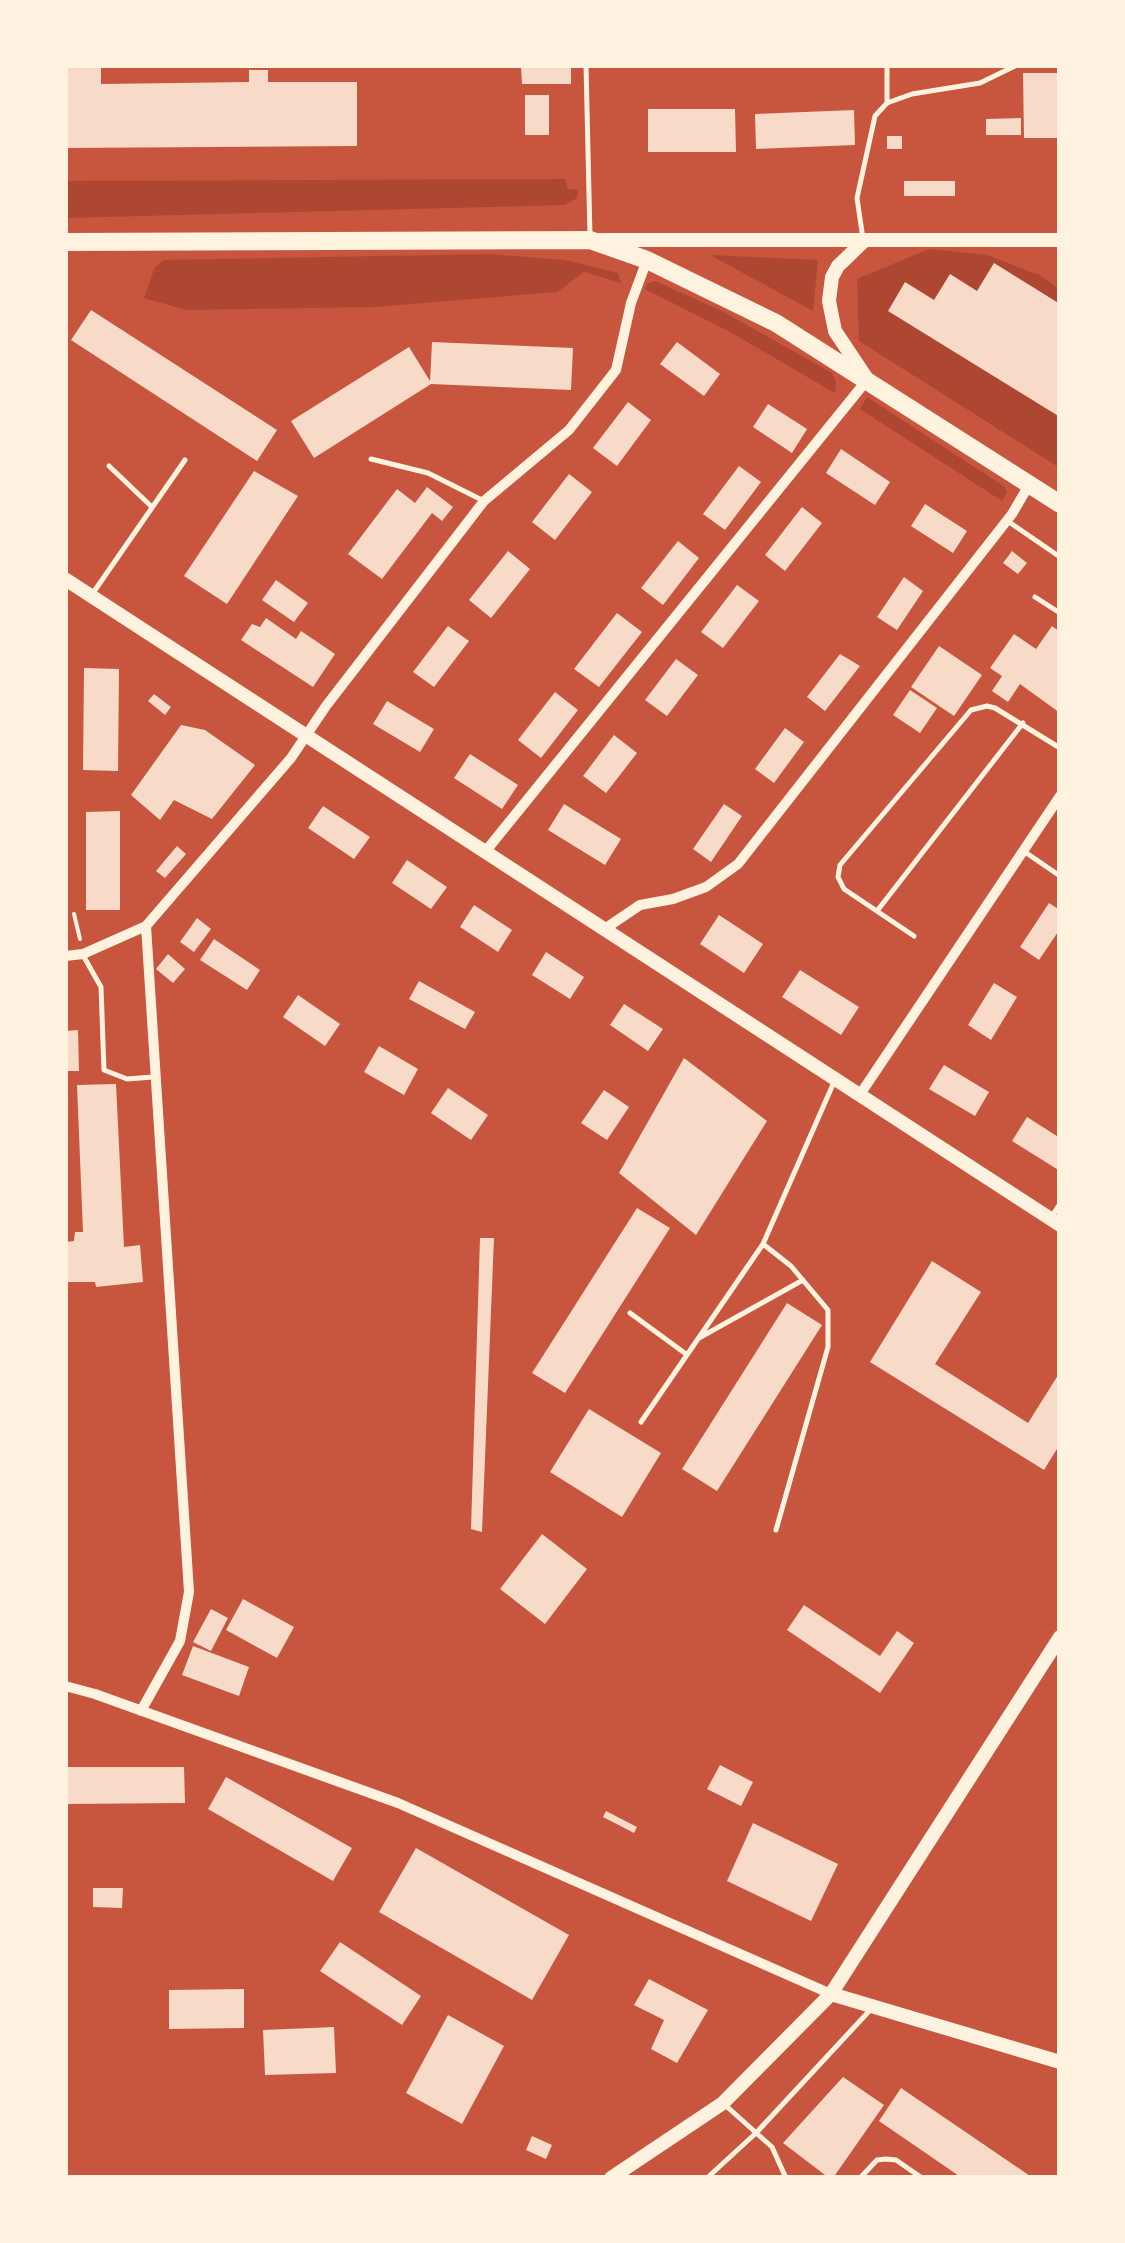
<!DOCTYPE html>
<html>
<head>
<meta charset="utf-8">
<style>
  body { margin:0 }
  #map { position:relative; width:1125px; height:2243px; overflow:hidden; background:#c8553d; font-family:Montserrat,sans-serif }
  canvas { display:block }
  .frame { position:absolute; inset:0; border:68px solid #fff3e0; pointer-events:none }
</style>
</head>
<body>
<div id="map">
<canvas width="1125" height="2243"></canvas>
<div class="frame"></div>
</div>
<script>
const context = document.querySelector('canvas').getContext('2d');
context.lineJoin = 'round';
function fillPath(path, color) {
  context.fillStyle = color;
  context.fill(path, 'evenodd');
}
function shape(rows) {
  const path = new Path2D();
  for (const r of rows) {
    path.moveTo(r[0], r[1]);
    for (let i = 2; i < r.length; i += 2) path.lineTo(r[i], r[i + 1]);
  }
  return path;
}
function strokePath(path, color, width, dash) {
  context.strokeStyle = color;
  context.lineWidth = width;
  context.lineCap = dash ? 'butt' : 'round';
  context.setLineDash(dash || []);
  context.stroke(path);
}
const green = shape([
  [565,179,568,189,578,190,577,198,565,205,65,218,65,181],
  [929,249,987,255,1039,275,1060,289,1060,468,859,341,857,279],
  [490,254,565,260,618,273,621,283,584,272,557,292,375,307,186,310,144,298,155,267,164,260],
  [710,255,818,260,813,311],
  [655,281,722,311,832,373,836,381,835,393,730,332,645,289,647,284],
  [867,397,1005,487,1007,492,1002,501,860,409]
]);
const building = shape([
  [65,65,101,65,101,84,249,82,249,70,268,70,268,82,357,82,357,146,65,148],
  [571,66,571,84,522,84,521,67],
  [1023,73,1060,73,1060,138,1024,138],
  [525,95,549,95,549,135,525,135],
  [648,109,735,109,736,152,648,152],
  [854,110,855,145,756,149,755,114],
  [1021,118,1021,135,986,135,986,119],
  [887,136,902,136,902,149,887,149],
  [904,181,955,181,955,196,904,196],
  [994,263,1060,304,1060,417,888,311,905,282,934,300,950,274,977,291],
  [91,310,277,430,257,461,71,340],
  [432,342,573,348,571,390,431,384,314,458,291,421,409,347,430,381],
  [677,342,720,374,704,396,660,364],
  [628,402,651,420,617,466,593,448],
  [768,404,807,429,792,453,753,427],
  [841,449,890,482,875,505,826,473],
  [739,466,761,482,725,530,703,514],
  [254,471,298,496,227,604,184,576],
  [569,474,592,492,555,540,532,522],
  [427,487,453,507,442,521,432,513,382,579,348,554,397,489,415,503],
  [925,504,967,531,953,553,911,526],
  [802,507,822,523,785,571,765,555],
  [678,541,699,558,663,605,641,588],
  [508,551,530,569,491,618,469,600],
  [1012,551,1027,563,1018,574,1003,563],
  [904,577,923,591,897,630,877,617],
  [276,580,308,603,294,622,262,600],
  [737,585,759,601,723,648,701,632],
  [617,613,642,632,599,687,574,669],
  [266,618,296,639,301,631,335,654,313,687,241,640,252,624,260,627],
  [448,626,469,641,434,687,413,672],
  [1052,626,1060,632,1060,713,1020,684,1008,702,992,691,1002,676,990,668,1014,634,1036,649],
  [939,646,982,675,954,716,911,687],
  [840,654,860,666,825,711,807,697],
  [676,659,698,675,667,716,645,700],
  [84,668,119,669,118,771,83,770],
  [910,690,937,708,920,733,893,715],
  [555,692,578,710,541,758,518,740],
  [154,694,171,707,165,715,148,701],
  [387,701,434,729,420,752,373,724],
  [181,725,205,730,255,765,212,819,174,800,160,820,131,795],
  [785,728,804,742,774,783,755,769],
  [614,735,637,753,606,793,583,776],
  [470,754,518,785,502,809,454,778],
  [564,804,621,839,605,865,548,830],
  [724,804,742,816,711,862,693,849],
  [323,806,370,837,354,859,308,828],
  [120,811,120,910,86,910,86,812],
  [177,846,186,854,165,878,156,871],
  [407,860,447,887,431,909,392,883],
  [1049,903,1060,910,1060,929,1039,960,1020,947],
  [474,905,512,930,498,952,460,927],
  [719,915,763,944,744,973,700,944],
  [197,918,211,929,194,952,180,942],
  [214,939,260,970,247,990,200,960],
  [546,952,584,977,570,999,532,975],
  [168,954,185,969,173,983,156,969],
  [800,970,859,1007,841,1035,782,997],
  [419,981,475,1012,465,1029,409,999],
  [994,983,1017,997,991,1040,968,1025],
  [298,995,340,1024,325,1046,283,1017],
  [624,1004,663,1029,648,1051,610,1025],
  [78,1030,79,1071,65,1071,65,1031],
  [379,1046,418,1069,404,1095,364,1072],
  [684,1058,767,1121,696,1235,619,1173],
  [944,1065,989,1092,975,1116,929,1089],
  [116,1084,124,1247,140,1245,143,1282,96,1287,95,1282,65,1282,65,1242,74,1241,75,1232,83,1232,77,1085],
  [448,1088,488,1115,471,1140,431,1113],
  [604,1090,629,1107,607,1140,581,1123],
  [1027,1117,1060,1138,1060,1171,1012,1141],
  [637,1208,670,1228,565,1393,532,1373],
  [480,1238,494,1238,482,1532,471,1529],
  [932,1261,981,1292,935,1364,1028,1423,1060,1372,1060,1444,1044,1470,870,1362],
  [787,1303,822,1325,717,1491,682,1469],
  [589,1409,661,1453,622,1517,550,1472],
  [542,1534,587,1569,545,1624,500,1589],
  [243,1599,294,1627,277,1658,226,1630],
  [804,1605,880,1656,897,1631,914,1643,880,1693,787,1630],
  [211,1609,228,1618,211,1651,193,1642],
  [193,1646,249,1667,239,1696,182,1675],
  [720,1765,753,1782,741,1806,707,1789],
  [65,1767,184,1767,185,1803,65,1804],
  [226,1777,352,1848,333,1881,208,1809],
  [606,1811,637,1827,634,1833,603,1817],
  [753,1823,838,1864,811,1921,727,1881],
  [416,1848,569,1935,532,2000,379,1912],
  [93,1888,123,1888,122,1908,93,1907],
  [340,1942,421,1996,402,2025,320,1971],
  [649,1979,708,2010,677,2063,651,2049,664,2020,634,2005],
  [244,1989,244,2028,169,2029,169,1990],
  [448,2015,504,2046,462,2124,406,2093],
  [334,2027,336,2073,265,2075,263,2030],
  [843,2077,884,2105,833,2178,829,2178,783,2143],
  [901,2088,1033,2178,962,2178,879,2121],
  [532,2136,552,2145,546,2159,526,2150]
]);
const path = shape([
  [74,914,80,939]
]);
const service = shape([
  [586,65,590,237],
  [887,103,887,65],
  [863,239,857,198,875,116,887,103,912,94,980,83,1017,65],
  [371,459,428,473,484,501],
  [109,466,152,507],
  [1009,522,1060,557],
  [93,593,185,460],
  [1035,597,1060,613],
  [1025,852,1060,876],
  [877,911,1023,723],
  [914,936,844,889,838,877,840,865,971,710,987,706,995,708,1060,748],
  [84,957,101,987,104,1070,127,1079,153,1077],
  [1052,1216,1060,1204],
  [763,1244,791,1266,828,1310,828,1347,776,1530],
  [630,1313,686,1354],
  [699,1338,803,1280],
  [641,1422,763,1244,834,1082],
  [725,2105,772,2147,786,2178],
  [707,2178,756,2133,872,2008],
  [860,2178,877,2160,886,2159,896,2160,922,2178]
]);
const minor = shape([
  [485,852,867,380],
  [606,928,640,905,673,899,706,887,738,864,1012,514,1029,485],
  [65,956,83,954,146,926],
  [859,1096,1060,796],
  [65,1686,95,1694,398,1803,831,1994],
  [141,1711,180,1641,189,1592,146,926,291,758,326,706,484,501,569,430,616,370,631,303,647,260]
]);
const tertiary = shape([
  [600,240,1060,240],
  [863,242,838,266,832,277,829,301,835,331,867,379],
  [65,579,1060,1225],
  [831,1994,1060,2062],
  [611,2178,723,2103,831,1994,1060,1637]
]);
const trunk = shape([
  [65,242,590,240,647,260,776,323,1060,504]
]);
fillPath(green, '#ae4732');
fillPath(building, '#f7dbc8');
strokePath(path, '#fff3e0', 4);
strokePath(service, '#fff3e0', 5);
strokePath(minor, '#fff3e0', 10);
strokePath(tertiary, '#fff3e0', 14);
strokePath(trunk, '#fff3e0', 18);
</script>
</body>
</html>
